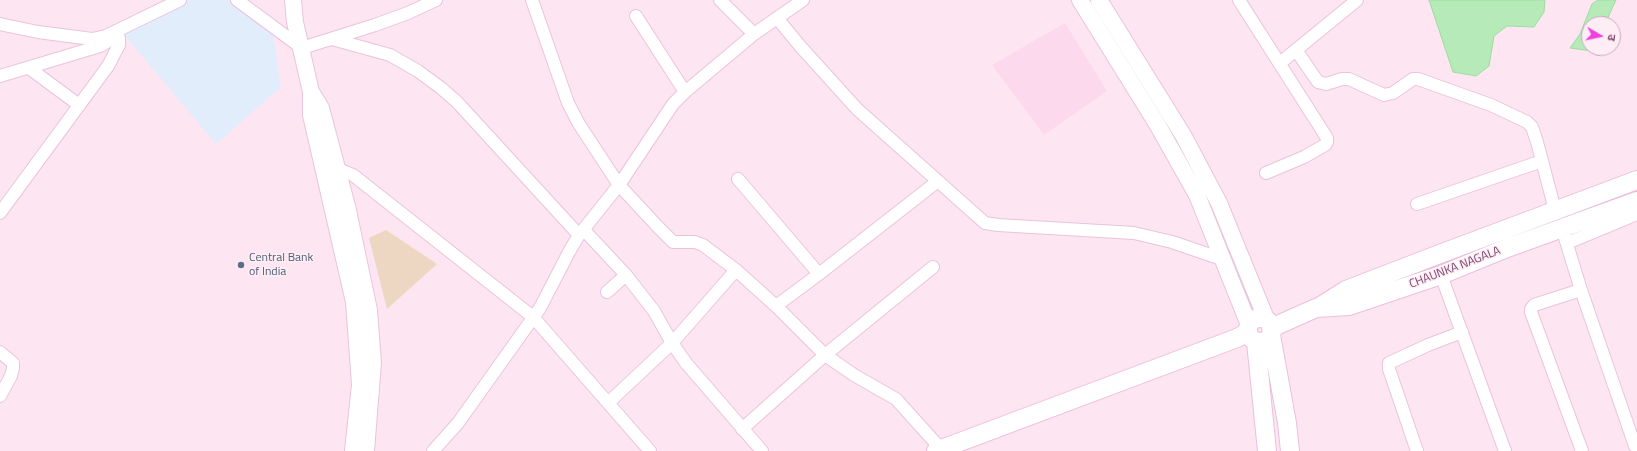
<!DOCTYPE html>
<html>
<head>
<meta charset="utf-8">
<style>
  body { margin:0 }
  #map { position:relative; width:1637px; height:451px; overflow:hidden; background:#fee5f2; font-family:"Titillium Web","Noto Sans Devanagari",sans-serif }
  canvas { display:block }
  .north { position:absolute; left:1581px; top:16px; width:40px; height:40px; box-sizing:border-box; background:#ffedf6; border:1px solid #caabbf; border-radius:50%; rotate:99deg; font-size:11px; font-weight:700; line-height:16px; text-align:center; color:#7a476d }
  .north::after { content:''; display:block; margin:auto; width:14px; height:18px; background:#f240de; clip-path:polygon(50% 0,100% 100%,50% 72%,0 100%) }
</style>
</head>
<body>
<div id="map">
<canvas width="1637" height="451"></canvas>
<div class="north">उ</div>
</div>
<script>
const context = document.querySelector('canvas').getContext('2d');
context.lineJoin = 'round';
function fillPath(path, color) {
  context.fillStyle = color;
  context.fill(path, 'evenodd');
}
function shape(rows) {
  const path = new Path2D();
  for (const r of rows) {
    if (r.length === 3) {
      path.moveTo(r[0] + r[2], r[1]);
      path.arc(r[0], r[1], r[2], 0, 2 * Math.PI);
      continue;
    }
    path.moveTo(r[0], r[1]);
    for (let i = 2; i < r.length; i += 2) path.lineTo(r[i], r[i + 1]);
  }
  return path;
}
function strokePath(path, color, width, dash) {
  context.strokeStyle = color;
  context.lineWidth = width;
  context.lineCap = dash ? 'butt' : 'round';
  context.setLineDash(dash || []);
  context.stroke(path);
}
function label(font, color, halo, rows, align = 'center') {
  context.font = font + ' "Titillium Web",sans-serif';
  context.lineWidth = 3;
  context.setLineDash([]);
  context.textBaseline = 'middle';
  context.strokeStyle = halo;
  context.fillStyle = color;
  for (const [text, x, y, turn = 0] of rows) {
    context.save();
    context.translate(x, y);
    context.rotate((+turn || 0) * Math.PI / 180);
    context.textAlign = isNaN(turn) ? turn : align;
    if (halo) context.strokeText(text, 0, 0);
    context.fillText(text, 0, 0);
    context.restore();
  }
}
const residential = shape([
  [1065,23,1107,91,1044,135,992,65]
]);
const education = shape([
  [181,0,237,0,272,27,281,87,216,144,120,30]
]);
const green = shape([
  [386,230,437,264,387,309,369,238]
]);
const water = shape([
  [1429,0,1545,0,1544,12,1534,27,1507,26,1494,36,1489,66,1476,76,1453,72,1429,0],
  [1598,0,1616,0,1605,24,1589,24,1589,48,1594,48,1592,51,1570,48,1580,34,1592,4,1598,0]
]);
const minor = shape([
  [237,0,302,48,375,25,408,13,436,0],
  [532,0,568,103,579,124,619,185,659,228,673,242,695,242,703,245,736,270,776,306,825,355,854,375,896,399,941,449],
  [720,0,754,34],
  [1239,0,1327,138,1327,142,1325,145,1304,157,1266,173],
  [636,16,685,92],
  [777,18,800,46,857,109,985,223,998,225,1134,233,1172,242,1222,259],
  [0,24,38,32,92,39,106,36,180,0],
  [332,39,390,55,418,71,441,88,457,102,579,235],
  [1296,50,1318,82,1326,84,1342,79,1349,79,1384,95,1393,93,1413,79,1418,79,1491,105,1527,122,1532,127,1537,142,1555,210],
  [1280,63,1357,0],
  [29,68,79,105],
  [0,76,100,46,107,42,111,34],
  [331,172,343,171,353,175,533,317,650,451],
  [738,179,819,274,938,181],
  [1417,204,1542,161],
  [0,213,108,66,119,45,119,38,116,31],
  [1562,228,1581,290,1635,446],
  [584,230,626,275,654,311,672,343,686,363,762,451],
  [1567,243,1637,214],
  [1441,275,1505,451],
  [1581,290,1534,305,1531,309,1531,312,1582,451],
  [607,292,626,275],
  [776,306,819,274],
  [0,352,13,363,13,368,11,376,0,396],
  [608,403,672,343,736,270],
  [742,429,825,355,933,267],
  [433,451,458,423,540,308,569,252,579,235,619,185,673,104,685,92,754,34,803,0],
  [1417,451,1389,369,1389,363,1428,345,1462,332]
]);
const tertiary = shape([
  [293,0,295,22,311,92,311,115,354,302,360,385,353,451],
  [1080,0,1157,124,1197,195,1249,325],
  [1099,0,1183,135,1219,203,1267,321],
  [313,95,321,108,347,206,369,310,373,363,366,451]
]);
const secondary = shape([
  [1319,307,1346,290,1437,255,1637,180],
  [1260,330,12],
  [1271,328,1316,308,1349,306,1441,275,1507,248,1637,201],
  [1271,335,1287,423,1290,451],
  [1256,342,1267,451],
  [936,451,1237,338,1248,332]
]);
const markers = [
  [241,265,4,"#5c6f8a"]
];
const serviceNames = [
  ["Central Bank",249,258],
  ["of India",249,272]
];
const streetNames = [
  ["CHAUNKA NAGALA",1455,268,-21]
];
fillPath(residential, '#fcd9ec');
fillPath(education, '#e1edfb');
fillPath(green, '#edd7c2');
fillPath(water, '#b7eab9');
strokePath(water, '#9cdd9f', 1);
strokePath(minor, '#e9c4db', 14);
strokePath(tertiary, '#e9c4db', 18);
strokePath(secondary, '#ebbfdb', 20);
strokePath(minor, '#fff', 12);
strokePath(tertiary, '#fff', 16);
strokePath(secondary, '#fff', 18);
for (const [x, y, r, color] of markers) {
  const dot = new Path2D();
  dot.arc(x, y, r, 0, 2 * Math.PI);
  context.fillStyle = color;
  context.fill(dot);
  strokePath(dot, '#ffedf6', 1.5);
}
label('12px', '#4e5e75', '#ffedf6', serviceNames, 'left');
label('12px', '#7a476d', '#ffedf6', streetNames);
</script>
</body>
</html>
